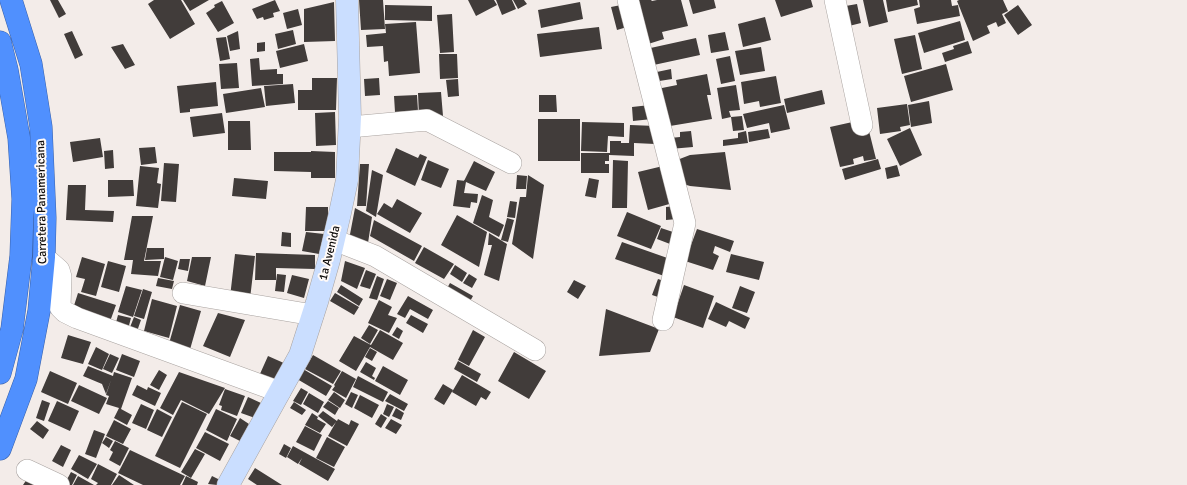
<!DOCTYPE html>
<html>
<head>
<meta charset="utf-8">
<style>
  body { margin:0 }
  canvas { display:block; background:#f3ece9 }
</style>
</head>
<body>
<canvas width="1187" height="485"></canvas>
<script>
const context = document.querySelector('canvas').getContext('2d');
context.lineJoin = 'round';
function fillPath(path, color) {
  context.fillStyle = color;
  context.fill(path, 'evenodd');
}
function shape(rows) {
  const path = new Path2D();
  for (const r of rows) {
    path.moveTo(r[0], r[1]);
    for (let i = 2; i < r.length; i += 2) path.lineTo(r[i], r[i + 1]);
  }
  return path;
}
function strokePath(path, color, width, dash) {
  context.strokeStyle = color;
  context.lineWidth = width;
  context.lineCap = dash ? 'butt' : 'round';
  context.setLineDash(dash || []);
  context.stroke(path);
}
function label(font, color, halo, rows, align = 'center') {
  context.font = font + ' Signika,sans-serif';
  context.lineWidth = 4;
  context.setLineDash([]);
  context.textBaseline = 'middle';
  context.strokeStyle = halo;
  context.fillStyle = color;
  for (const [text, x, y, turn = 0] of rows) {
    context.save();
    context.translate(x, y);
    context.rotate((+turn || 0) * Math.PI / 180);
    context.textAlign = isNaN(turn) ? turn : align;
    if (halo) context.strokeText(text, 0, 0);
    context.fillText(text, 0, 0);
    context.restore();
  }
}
const building = shape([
  [50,0,58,0,66,14,59,18],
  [154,0,181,0,195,24,170,39,148,4],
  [183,0,209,0,190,11],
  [275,0,280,11,273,13,274,17,264,20,263,17,257,19,252,9],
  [359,0,383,0,385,29,361,30],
  [468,0,494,0,497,5,476,16],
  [496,0,512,0,516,9,502,15],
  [513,0,524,0,527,4,518,9],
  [637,0,651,0,652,1,657,0,681,0,688,26,662,32,664,39,645,45],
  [689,0,714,0,716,8,693,14],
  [775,0,811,0,813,7,781,17],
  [863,0,883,0,888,22,869,27],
  [886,0,917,0,918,5,888,12],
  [919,0,951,0,952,6,958,5,960,16,917,24,914,9,920,7],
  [959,0,1003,0,1008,11,1002,14,1006,23,998,27,996,22,987,26,990,33,973,41,957,1],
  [222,1,234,23,218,32,206,13,215,7,214,5],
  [334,2,335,41,304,42,304,9],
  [580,2,583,19,541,28,538,10],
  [857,4,861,23,845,27,840,7],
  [385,5,432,6,432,21,385,20],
  [621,5,627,27,617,30,611,7],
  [1018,5,1032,25,1018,35,1004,15],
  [298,9,302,25,287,29,283,13],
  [452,14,454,52,440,53,437,15],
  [765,17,771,40,743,47,738,24],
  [960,21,965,40,924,53,918,33],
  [416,22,420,73,389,76,388,61,384,62,383,46,367,47,366,35,386,33,385,24],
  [599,27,602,49,540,57,537,34],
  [293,30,296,44,278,49,275,34],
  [72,31,83,55,75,59,64,34],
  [238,31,240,49,230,51,227,36],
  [725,32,729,50,711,53,708,35],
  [915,35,922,69,902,74,894,39],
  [226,37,230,59,220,61,216,38],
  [696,38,700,55,649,66,646,49],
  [968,41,972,53,945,62,942,53,954,49,953,46],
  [265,42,265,51,257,52,257,43],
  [123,44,135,65,125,69,111,47],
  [304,44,308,61,280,68,276,51],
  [761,47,765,71,740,75,735,51],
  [439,54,457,54,458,78,440,79],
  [730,56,735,81,721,84,716,59],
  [259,58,260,70,277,69,277,74,283,74,283,84,252,86,250,59],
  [237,63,239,88,221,89,219,64],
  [946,64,953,90,911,102,904,76],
  [671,69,672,79,653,82,652,73],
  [707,74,711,95,707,95,712,119,664,127,657,89,677,85,676,80],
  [776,76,781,103,760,107,759,101,744,104,741,82],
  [312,78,337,78,336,110,298,110,298,90,312,90],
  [379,78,380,95,365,96,364,79],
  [458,79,459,96,448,97,446,80],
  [216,82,218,106,190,109,190,112,180,113,177,86],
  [293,84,295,103,266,106,264,86],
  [736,85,740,110,729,111,731,117,722,119,717,88],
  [261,88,265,107,226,113,223,94],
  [822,90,825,104,787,113,784,99],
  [441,92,443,116,419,117,418,93],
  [417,95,418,111,395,112,394,96],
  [539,95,556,95,557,112,539,112],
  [929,101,932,123,911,127,908,105],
  [907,104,910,125,900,127,901,131,880,134,877,108],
  [650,105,652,119,633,121,632,107],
  [784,105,790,129,771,133,769,123,747,128,743,114],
  [335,112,336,145,316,146,315,113],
  [222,113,225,133,193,137,190,117],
  [742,116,744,130,733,131,731,117],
  [538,119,580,119,580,161,538,161],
  [866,119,876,159,864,161,863,156,853,159,854,164,840,167,830,127],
  [228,121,250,121,251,150,228,150],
  [582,122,624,123,624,137,608,136,607,152,581,151],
  [630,125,656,126,655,144,634,143,634,156,609,155,609,161,605,161,605,164,609,164,609,173,581,173,581,153,610,153,610,141,621,141,621,143,629,143],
  [910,128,922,155,900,166,887,139],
  [768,129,770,138,749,142,748,132],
  [691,131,693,147,670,149,670,138,680,137,680,132],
  [746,131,748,143,723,146,723,140,738,138,738,133],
  [100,138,103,157,73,162,70,142],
  [155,147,157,163,141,165,139,148],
  [396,148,418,158,420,154,427,157,415,186,386,172],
  [113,150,114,168,105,169,104,151],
  [311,151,335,152,335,178,311,178,311,172,274,171,274,152,311,152],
  [725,152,731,190,690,186,680,183,677,160,690,155],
  [878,159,881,169,845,180,842,169],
  [428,160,449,169,441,188,421,180],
  [613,160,628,161,627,208,612,208],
  [474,161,495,172,486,191,466,182,464,193,478,194,477,203,471,202,470,208,453,206,457,180,466,181,464,181],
  [164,163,179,164,176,202,161,201],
  [360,164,369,164,366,206,357,206],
  [897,165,900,176,887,179,885,168],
  [140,166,159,168,157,183,161,184,158,208,136,206],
  [663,166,673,203,648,210,638,172],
  [372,170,383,175,376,217,366,211],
  [517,175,527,176,526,189,516,189],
  [528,175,544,185,533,259,512,244,520,197,526,197],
  [234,178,268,181,266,199,232,196],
  [589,178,599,180,596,198,585,196],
  [108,180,133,180,134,196,108,197],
  [68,185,86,185,85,210,114,211,113,222,66,220],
  [482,195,493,200,489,217,504,225,499,237,473,223],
  [397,199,422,213,410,233,377,214,384,203,392,208],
  [510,201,517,202,515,218,507,217],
  [676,206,677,219,666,220,666,207],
  [306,207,328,207,328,231,305,231],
  [355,208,372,217,366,256,347,250],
  [627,212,661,226,651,249,617,236],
  [457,215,487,232,479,267,441,245],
  [132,216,153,216,144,261,161,261,158,276,131,274,133,260,124,260],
  [507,218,514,220,508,242,501,240],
  [374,220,422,246,414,261,370,236],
  [661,228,673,232,670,244,657,239],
  [697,229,734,241,730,252,715,246,713,253,719,256,713,270,685,261],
  [282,232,291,233,291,247,281,246],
  [306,232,324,234,319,254,302,251],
  [489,233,507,244,499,281,484,275,492,245,488,245],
  [622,242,673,260,667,277,615,259],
  [424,247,454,264,444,279,415,263],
  [147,248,164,248,164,259,145,260],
  [256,253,315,255,315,269,276,268,276,280,255,280],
  [235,254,255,256,250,299,230,297],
  [731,254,764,262,759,280,726,272],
  [82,257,105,264,96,296,81,292,85,279,76,277],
  [165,257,178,261,173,280,160,277],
  [192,257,211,257,205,286,187,281],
  [180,259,190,259,188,271,178,269],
  [108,261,126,266,119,292,101,287],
  [345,261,365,268,357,289,341,281],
  [455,265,467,273,462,282,450,274],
  [366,270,376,274,370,289,360,286],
  [277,274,286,275,284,292,275,291],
  [469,274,477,279,472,288,463,283],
  [292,275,309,279,304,298,287,293],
  [377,276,384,279,377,300,369,298],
  [158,278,174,281,172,289,156,286],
  [387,279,397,283,390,300,380,296],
  [658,279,670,283,664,299,652,295],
  [574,280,586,286,578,299,567,292],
  [450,283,473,296,464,312,441,299],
  [341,285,363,299,359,306,337,292],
  [684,285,714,296,703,328,673,317],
  [126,286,142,290,133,317,118,312],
  [740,286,755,292,747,313,732,308],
  [143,289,152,292,144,319,134,316],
  [78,293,116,305,108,327,71,315],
  [335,293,359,307,354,315,330,301],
  [408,296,433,310,428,319,410,309,405,318,397,314],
  [152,299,177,306,169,338,144,331],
  [379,300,392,307,388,315,397,318,389,333,368,323],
  [716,302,750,318,745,329,729,321,726,327,708,319],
  [180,305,201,311,189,353,168,347],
  [606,309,659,329,650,352,599,356],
  [218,313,245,320,230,357,203,346],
  [118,315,131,318,124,344,111,341],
  [411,315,428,324,423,333,406,323],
  [134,317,141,320,135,337,127,335],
  [369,325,378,330,370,344,361,338],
  [397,327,403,331,399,339,392,335],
  [380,330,403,343,393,360,370,347,356,371,339,361,354,336,371,345],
  [473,330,485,337,469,366,458,360],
  [68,335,91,342,83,364,61,358],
  [96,347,109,354,102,370,88,364],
  [370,348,377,352,372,361,365,357],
  [514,352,546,371,529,399,498,381],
  [110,354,119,358,112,373,103,369],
  [122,354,140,361,134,377,116,370],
  [313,355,341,371,333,384,305,369],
  [268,356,286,364,274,393,255,385],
  [458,361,481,374,477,382,454,369],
  [366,362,376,368,372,376,375,378,374,380,360,372],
  [88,366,113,376,114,372,132,378,121,409,132,415,127,425,114,418,119,408,106,404,109,396,106,395,111,380,106,394,102,384,83,376],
  [383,366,408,380,400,395,375,381],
  [303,369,332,386,326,396,297,379],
  [159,370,167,375,159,390,150,385],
  [50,371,77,383,68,404,41,392],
  [342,371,356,379,346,398,332,390,335,386,334,385],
  [179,372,225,388,209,414,181,400,173,415,160,408],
  [462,375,491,392,486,400,481,397,476,406,452,392],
  [358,376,388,392,383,402,353,387],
  [443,384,453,390,444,405,434,399],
  [79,385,107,398,99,414,71,401],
  [137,385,147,390,148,387,161,393,155,406,132,395],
  [301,388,308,392,301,405,293,401],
  [225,389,245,396,237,416,221,410,222,406,219,405],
  [334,392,345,400,340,408,328,400],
  [351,392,358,395,352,408,345,404],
  [309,393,324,402,318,413,303,404],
  [390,394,408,404,404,411,385,401],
  [360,395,379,405,372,418,354,408],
  [248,397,261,403,255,418,241,413],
  [42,400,50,403,44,421,36,418],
  [57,401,79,411,70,431,48,421],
  [328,401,339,408,335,415,323,407],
  [182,402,207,414,180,468,155,456],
  [294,402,306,410,302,415,290,408],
  [141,404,154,410,146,429,132,423],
  [387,404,394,407,389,417,383,414],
  [396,408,404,413,401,420,392,416],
  [157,409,172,417,162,437,147,430],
  [216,409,237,419,227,441,206,430],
  [323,411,337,421,338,419,349,425,351,420,359,424,347,446,328,436,336,422,332,427,318,416],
  [312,413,318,417,317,419,326,424,320,433,305,425],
  [381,414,387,418,381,428,375,424],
  [240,418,249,424,240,441,230,436],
  [391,419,402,425,396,434,385,428],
  [114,420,131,429,123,444,106,436],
  [37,421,49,430,43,439,30,429],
  [305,426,322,435,314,451,296,442],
  [94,430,105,434,96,458,85,454],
  [205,432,229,444,220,461,196,448],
  [106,437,113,441,109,448,102,443],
  [327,437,345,447,334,467,316,458],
  [115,441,129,448,120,466,109,460,113,452,110,450],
  [284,444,291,448,286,458,279,454],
  [61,445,71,450,63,467,52,461],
  [293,446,335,469,328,481,299,464,302,458,298,464,287,457],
  [195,449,205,454,191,478,181,472],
  [130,450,185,476,180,485,143,485,118,473],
  [79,455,97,464,88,479,71,469],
  [98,464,117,474,111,485,96,485,98,483,91,479],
  [255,468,282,485,257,485,248,479],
  [71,472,77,475,72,485,64,485],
  [119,475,134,485,112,485],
  [78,476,94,485,73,485],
  [186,476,198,482,197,485,182,485],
  [212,476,220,480,217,485,208,484],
  [27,479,36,485,23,485]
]);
const street = shape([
  [628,0,685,223,663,320],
  [835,0,862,125],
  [350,127,427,120,511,163],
  [334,240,375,256,535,350],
  [44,257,59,270,61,277,60,307,65,312,77,318,280,392],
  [183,293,313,315],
  [27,470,59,485]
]);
const secondary = shape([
  [228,485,300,355,317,302,329,260,340,213,347,180,350,117,347,0]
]);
const highway = shape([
  [0,42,7,70,19,138,23,199,21,256,12,329,0,373],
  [0,449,26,379,39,311,44,257,45,218,41,127,31,64,11,0]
]);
const streetNames = [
  ["Carretera Panamericana",42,202,-91],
  ["1a Avenida",330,253,-76]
];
fillPath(building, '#413c3a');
strokePath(street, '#a9a3a0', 22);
strokePath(secondary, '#a9a3a0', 23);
strokePath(highway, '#3a62aa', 23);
strokePath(street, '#fff', 21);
strokePath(secondary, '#cadeff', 22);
strokePath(highway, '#5090fe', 22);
label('12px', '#100e0d', '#fffaf8', streetNames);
</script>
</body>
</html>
